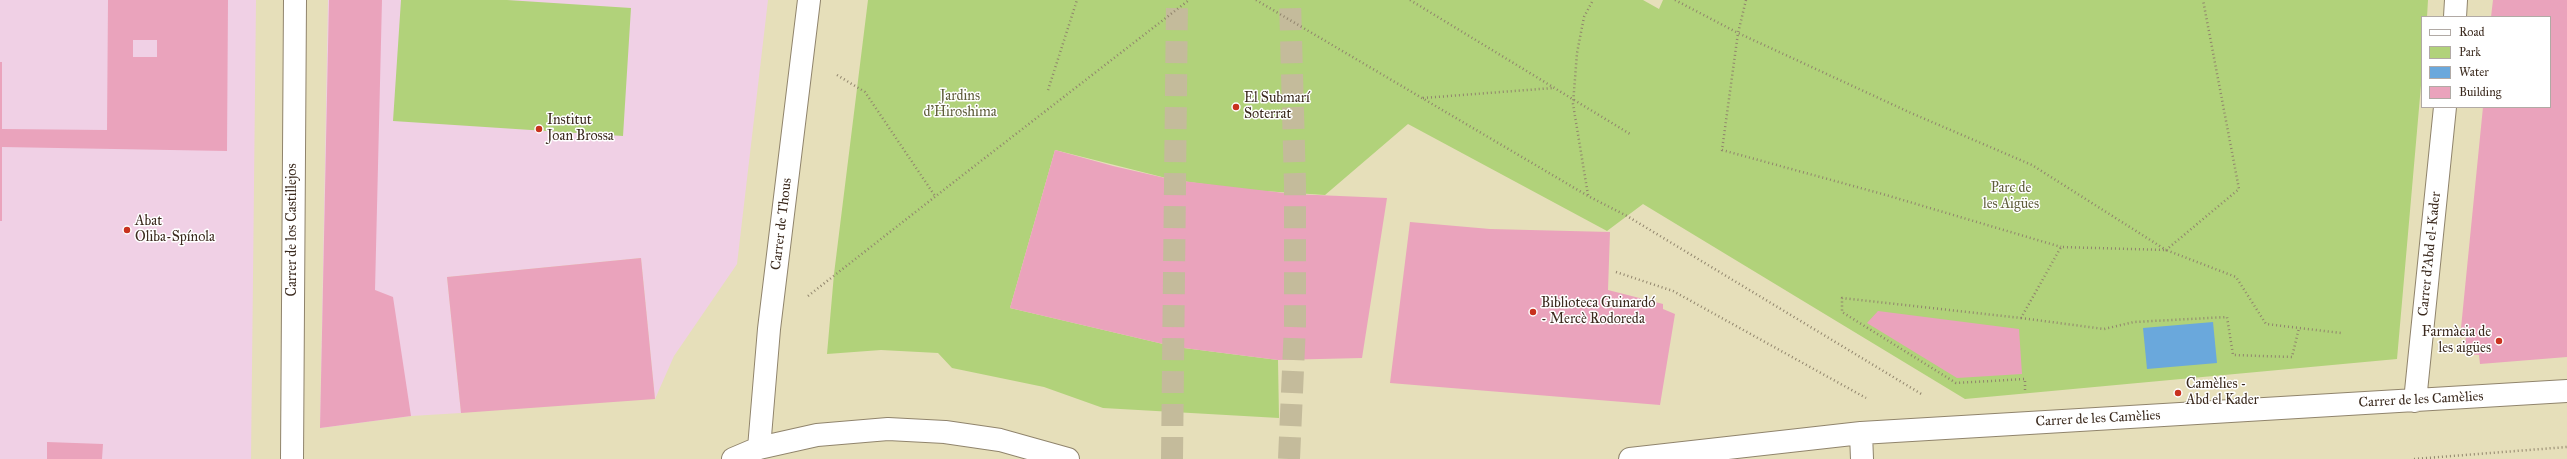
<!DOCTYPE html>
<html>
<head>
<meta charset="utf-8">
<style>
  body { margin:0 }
  #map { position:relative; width:2567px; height:459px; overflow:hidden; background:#e6dfba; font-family:"IM FELL Great Primer",serif }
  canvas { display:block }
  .legend { position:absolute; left:2421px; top:16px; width:130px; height:92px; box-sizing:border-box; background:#fff; border:1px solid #b1aaa5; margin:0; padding:5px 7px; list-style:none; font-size:12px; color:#3b2a1e }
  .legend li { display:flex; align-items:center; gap:8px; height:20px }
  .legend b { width:20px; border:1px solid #b1aaa5 }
</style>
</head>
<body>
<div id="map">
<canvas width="2567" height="459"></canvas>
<ul class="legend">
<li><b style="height:5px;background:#fff"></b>Road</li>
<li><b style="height:11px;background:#b1d27a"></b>Park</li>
<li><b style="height:11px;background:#6aa8dc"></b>Water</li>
<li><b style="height:11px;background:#eaa3bc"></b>Building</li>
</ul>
</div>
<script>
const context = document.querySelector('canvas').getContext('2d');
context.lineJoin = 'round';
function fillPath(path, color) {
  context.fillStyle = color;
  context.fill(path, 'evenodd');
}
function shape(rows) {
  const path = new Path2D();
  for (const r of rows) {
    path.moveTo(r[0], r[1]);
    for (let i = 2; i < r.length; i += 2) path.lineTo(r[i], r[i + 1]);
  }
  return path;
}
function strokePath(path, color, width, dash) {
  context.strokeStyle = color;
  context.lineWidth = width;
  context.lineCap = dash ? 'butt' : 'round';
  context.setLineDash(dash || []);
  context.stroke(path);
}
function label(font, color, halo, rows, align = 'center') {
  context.font = font + ' "IM FELL Great Primer",serif';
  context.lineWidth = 3;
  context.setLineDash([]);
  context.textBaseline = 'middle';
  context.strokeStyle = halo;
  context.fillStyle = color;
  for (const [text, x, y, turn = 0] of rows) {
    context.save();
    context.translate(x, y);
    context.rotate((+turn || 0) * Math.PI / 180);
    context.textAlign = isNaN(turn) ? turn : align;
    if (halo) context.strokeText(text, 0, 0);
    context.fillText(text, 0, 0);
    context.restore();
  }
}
const built = shape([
  [0,0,256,0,251,459,0,459],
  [328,0,768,0,737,264,674,356,655,399,641,258,447,277,461,413,411,416,320,428]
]);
const green = shape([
  [401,0,507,0,631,8,623,136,393,121],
  [868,0,1643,0,1659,9,1663,0,2428,0,2427,17,2422,17,2422,74,2397,359,1965,399,1643,204,1607,231,1408,124,1325,195,1248,190,1174,180,1055,150,1010,308,1176,347,1278,360,1279,418,1103,408,1044,387,952,368,938,353,881,350,827,354,834,274]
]);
const water = shape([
  [2213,322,2217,363,2147,369,2143,328]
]);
const building = shape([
  [108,0,228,0,227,151,2,147,2,221,0,221,0,62,2,62,2,129,107,130],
  [133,40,157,40,157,57,133,57],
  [329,0,382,0,375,290,393,297,411,416,320,428],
  [2493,0,2567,0,2567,357,2480,364,2479,355,2464,354,2466,336,2460,338,2483,107,2550,107,2550,17,2491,17],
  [1055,150,1113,166,1174,180,1293,194,1387,198,1362,358,1278,360,1176,347,1010,308],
  [1410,222,1490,229,1610,232,1608,290,1663,304,1663,309,1675,314,1660,405,1390,383],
  [641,258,655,399,461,413,447,277],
  [1878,311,2019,329,2022,374,1957,378,1867,323],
  [47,442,103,444,102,459,47,459]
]);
const majorTunnel = shape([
  [1172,459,1177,0],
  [1289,459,1295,325,1295,185,1290,0]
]);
const path = shape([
  [1256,0,1588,196,1627,216,1923,395],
  [1410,0,1630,134],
  [1675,0,1738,33,1911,113,2032,165,2166,250,2239,189,2203,0],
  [1746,0,1738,33,1722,150,1886,195,2061,247],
  [837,75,865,92,935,196],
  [1048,90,1077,0],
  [1423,98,1553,88],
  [1588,195,1573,104,1577,53,1584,17,1593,0],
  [1616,272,1673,291,1866,398],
  [808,296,959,178],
  [2021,318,2104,329,2134,322,2227,317,2233,355,2292,357,2299,328],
  [2025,390,2025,379,1956,383,1842,312,1842,298,2021,318,2061,247,2166,250,2236,277,2266,324,2341,333],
  [2414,459,2567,447]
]);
const minor = shape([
  [2455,17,2456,0],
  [2415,401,2445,107],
  [1861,433,1862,459],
  [759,448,769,329,809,0],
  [292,459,295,0],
  [733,459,759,448,817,435,888,429,945,432,1000,440,1068,459],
  [1630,459,1861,433,2567,391]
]);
const pathBridge = shape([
  [959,178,1189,0]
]);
const markers = [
  [1236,107,4,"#c8321e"],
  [539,129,4,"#c8321e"],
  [127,230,4,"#c8321e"],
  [1533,312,4,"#c8321e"],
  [2499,341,4,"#c8321e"],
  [2178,393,4,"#c8321e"]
];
const parkNames = [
  ["Jardins",960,97],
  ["d'Hiroshima",960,113],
  ["Parc de",2011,189],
  ["les Aigües",2011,205]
];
const poiNames = [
  ["El Submarí",1244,99],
  ["Soterrat",1244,115],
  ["Institut",547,121],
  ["Joan Brossa",547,137],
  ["Abat",135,222],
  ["Oliba-Spínola",135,238],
  ["Biblioteca Guinardó",1541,304],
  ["- Mercè Rodoreda",1541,320],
  ["Farmàcia de",2491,333,"right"],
  ["les aigües",2491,349,"right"],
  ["Camèlies -",2186,385],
  ["Abd el Kader",2186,401]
];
const streetNames = [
  ["Carrer de Thous",782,224,-83],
  ["Carrer de los Castillejos",293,230,-90],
  ["Carrer d'Abd el-Kader",2430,254,-84],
  ["Carrer de les Camèlies",2421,400,-3],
  ["Carrer de les Camèlies",2098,419,-3]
];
fillPath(built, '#f0d0e5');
fillPath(green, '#b1d27a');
fillPath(water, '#6aa8dc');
fillPath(building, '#eaa3bc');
strokePath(majorTunnel, '#c4bb9b', 22, [22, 11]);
strokePath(minor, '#90846c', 24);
strokePath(path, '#90846c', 2.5, [1, 3]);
strokePath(minor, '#fff', 22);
strokePath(pathBridge, '#90846c', 2.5, [1, 3]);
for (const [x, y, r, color] of markers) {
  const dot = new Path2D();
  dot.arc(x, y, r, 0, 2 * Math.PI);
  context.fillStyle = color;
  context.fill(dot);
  strokePath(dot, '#fff', 1.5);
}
label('14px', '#5e5c3a', '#fff', parkNames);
label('14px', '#3b2a1e', '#fff', poiNames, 'left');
label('14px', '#3b2a1e', '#fff', streetNames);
</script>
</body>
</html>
